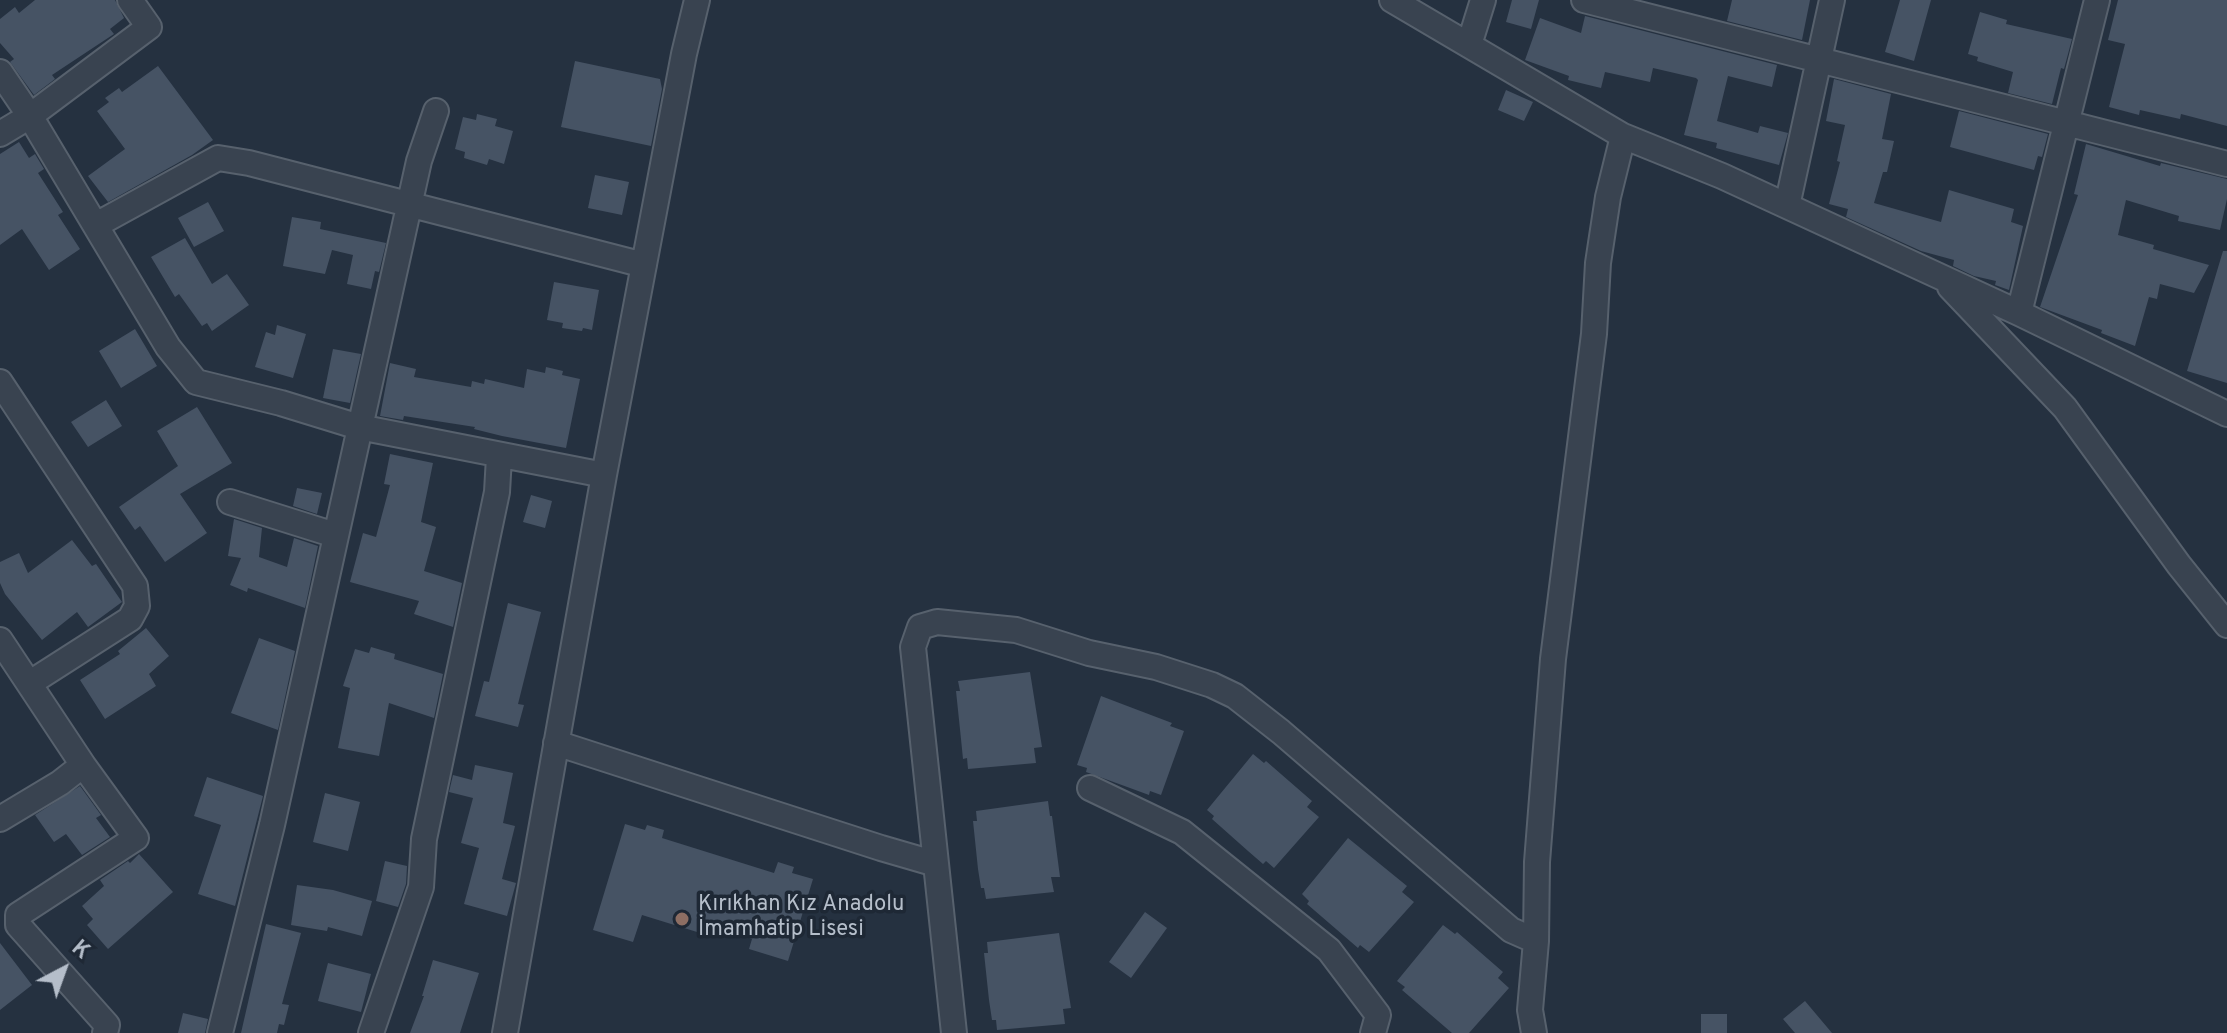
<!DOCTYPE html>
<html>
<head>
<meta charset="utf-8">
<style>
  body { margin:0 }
  #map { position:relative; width:2227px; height:1033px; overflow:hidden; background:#253140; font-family:Overpass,sans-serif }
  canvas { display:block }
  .north { position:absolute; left:24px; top:929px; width:80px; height:80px; -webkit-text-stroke:6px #1e2835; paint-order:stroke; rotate:41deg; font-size:22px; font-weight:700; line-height:32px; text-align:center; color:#b5beca }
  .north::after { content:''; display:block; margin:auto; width:28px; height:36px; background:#b5beca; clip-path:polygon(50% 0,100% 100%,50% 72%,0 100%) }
</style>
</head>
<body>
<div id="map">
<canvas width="2227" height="1033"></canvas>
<div class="north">K</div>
</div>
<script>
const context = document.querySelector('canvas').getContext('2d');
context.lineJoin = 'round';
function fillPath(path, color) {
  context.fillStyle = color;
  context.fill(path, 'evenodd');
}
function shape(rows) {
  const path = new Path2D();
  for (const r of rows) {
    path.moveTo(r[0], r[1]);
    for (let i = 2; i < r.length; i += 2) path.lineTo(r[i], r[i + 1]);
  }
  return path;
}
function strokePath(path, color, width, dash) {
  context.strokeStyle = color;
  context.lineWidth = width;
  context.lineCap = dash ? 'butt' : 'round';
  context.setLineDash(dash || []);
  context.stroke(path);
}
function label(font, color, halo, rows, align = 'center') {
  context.font = font + ' Overpass,sans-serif';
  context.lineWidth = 7;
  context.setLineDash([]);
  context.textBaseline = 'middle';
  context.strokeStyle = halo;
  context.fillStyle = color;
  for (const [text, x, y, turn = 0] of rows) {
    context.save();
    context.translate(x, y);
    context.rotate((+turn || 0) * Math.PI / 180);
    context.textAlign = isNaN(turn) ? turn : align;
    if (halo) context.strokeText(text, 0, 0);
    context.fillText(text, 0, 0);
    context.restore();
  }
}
const building = shape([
  [35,0,115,0,124,18,110,29,114,34,52,75,55,79,34,95,10,62,14,59,0,43,0,19,15,7,19,13],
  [1512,0,1539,0,1531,29,1506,22],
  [1732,0,1810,0,1802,40,1727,21],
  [1900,0,1931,0,1914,61,1885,52],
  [2118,0,2227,0,2227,126,2181,114,2180,119,2140,110,2139,115,2109,107,2125,44,2108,40],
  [1980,12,2007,20,2006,24,2072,39,2064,69,2061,68,2052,104,2008,93,2013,72,1977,61,1978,57,1968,54],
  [1585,16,1777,65,1772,87,1728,76,1717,121,1758,133,1760,126,1788,133,1779,165,1716,148,1717,143,1684,135,1698,80,1696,78,1653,68,1650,82,1605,72,1601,88,1568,80,1569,76,1525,60,1540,18,1581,33],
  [575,61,660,79,662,89,651,146,561,127],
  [158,66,213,140,192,155,108,202,88,176,125,149,97,111,109,102,105,98,119,88,122,92],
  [1834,79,1891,94,1882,139,1894,141,1887,172,1883,172,1874,203,1941,222,1949,190,2014,209,2011,222,2023,226,2009,290,1995,285,1996,281,1974,276,1953,266,1954,260,1921,251,1846,217,1848,209,1829,204,1840,162,1837,161,1845,125,1826,121],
  [1506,90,1533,102,1524,121,1498,110],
  [1959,111,2048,134,2042,157,2038,156,2034,170,1950,147],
  [477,114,497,119,495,126,513,131,504,164,489,159,487,165,464,158,465,152,455,149,463,117,476,120],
  [19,142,29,158,35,154,44,169,38,173,63,212,58,215,80,249,49,270,22,229,0,245,0,154],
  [2086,144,2160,166,2161,163,2227,179,2227,199,2220,230,2178,221,2179,216,2126,200,2118,235,2154,245,2153,249,2209,265,2194,293,2160,284,2157,299,2149,297,2135,346,2101,333,2102,330,2040,307,2078,195,2074,194],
  [595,175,629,182,622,215,588,208],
  [208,202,224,231,194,247,178,218],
  [292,217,321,222,320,229,386,243,379,272,375,271,371,289,347,284,353,255,332,250,325,274,283,266],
  [185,238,212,284,227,274,249,305,212,331,207,323,202,326,179,294,175,297,151,257],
  [2223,251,2227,251,2227,383,2187,371],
  [554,282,599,290,592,330,583,328,582,331,562,328,563,323,547,320],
  [277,325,306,334,293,378,255,367,266,332,275,335],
  [135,329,157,366,121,388,99,351],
  [333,349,361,354,350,403,323,398],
  [390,363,416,369,414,377,471,387,472,381,484,384,485,379,524,388,527,369,545,373,546,367,563,371,562,375,580,379,566,448,502,436,474,429,475,427,404,416,403,420,380,416],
  [106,400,122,426,88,447,71,422],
  [197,407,232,463,180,494,207,533,165,562,140,526,135,530,119,507,178,466,157,431],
  [390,454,433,463,421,522,436,527,424,571,462,583,453,627,414,614,419,601,350,582,363,533,376,537,390,485,384,484],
  [297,488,322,493,317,514,293,506],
  [531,495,552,501,545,528,523,522],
  [234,519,262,528,259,557,287,567,294,538,318,546,305,608,248,588,247,592,230,585,241,558,228,556],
  [72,540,92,566,96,564,122,602,88,627,77,612,42,640,5,594,0,583,0,562,19,553,28,573],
  [508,603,541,612,518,704,524,705,518,727,475,716,484,681,489,682],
  [146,628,169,656,149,674,156,686,105,719,80,680,120,654,118,651],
  [259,638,295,651,278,730,231,713],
  [371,647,395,654,394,659,443,674,434,718,389,703,379,756,338,748,350,688,343,686,355,649,369,653],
  [1030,672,1042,747,1034,748,1036,763,968,769,967,758,963,759,961,739,956,691,960,691,958,681],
  [1101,696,1172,723,1170,726,1184,731,1161,795,1150,791,1149,795,1130,788,1086,772,1087,768,1077,765],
  [1253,754,1264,763,1266,761,1312,801,1307,807,1319,817,1274,868,1266,861,1263,864,1248,851,1212,819,1214,816,1207,810],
  [475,765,513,773,503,823,515,826,502,879,516,883,507,916,464,904,479,848,461,843,473,798,449,792,453,775,472,780],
  [207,777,263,796,235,906,198,894,221,825,194,816],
  [80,786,101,815,96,818,110,837,82,855,66,834,54,842,35,815],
  [325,793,360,802,348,851,313,842],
  [1048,801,1050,816,1052,816,1060,877,1051,877,1054,892,986,899,984,888,981,888,978,869,973,821,977,821,976,811],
  [625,824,645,830,647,825,664,830,662,838,774,873,778,862,794,867,792,873,813,879,788,961,749,949,752,939,700,922,697,932,642,915,633,942,593,930],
  [1348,838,1407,886,1402,892,1414,902,1369,952,1360,945,1358,948,1307,904,1309,901,1302,894],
  [139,854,173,892,108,949,87,925,93,919,82,906,104,886,100,880,128,861,130,863],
  [385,861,407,866,406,884,398,907,376,901],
  [297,885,333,890,372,901,362,936,328,927,327,931,291,925],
  [1145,912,1167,928,1131,978,1109,962],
  [266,924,301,933,282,1004,289,1005,284,1025,279,1024,277,1033,241,1033],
  [1443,925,1455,934,1457,932,1503,972,1498,978,1509,988,1469,1033,1452,1033,1402,990,1405,987,1397,981],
  [1059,933,1071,1008,1063,1009,1065,1024,997,1030,996,1020,992,1020,989,1000,984,953,988,953,987,942],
  [0,943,32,985,0,1010],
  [433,960,479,973,460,1033,410,1033,424,996,422,996],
  [328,963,371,974,361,1012,318,1001],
  [1805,1001,1832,1033,1795,1033,1783,1019],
  [183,1013,208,1019,205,1033,178,1033],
  [1701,1014,1727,1014,1727,1033,1701,1033]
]);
const minor = shape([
  [1392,0,1623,136,1722,176,2019,313,2227,414],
  [1584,0,2227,164],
  [1469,45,1483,0],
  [0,72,30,116,168,347,196,382,281,403,359,427,604,475],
  [0,134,30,116,149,27,130,0],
  [1787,206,1832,0],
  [96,225,218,158,249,163,644,265],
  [1950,287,2065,408,2179,565,2227,625],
  [2019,313,2097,0],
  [0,382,135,586,137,606,130,619,30,683],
  [230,502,335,535],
  [0,640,83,765,60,783,0,819],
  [556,743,881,848,936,864],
  [83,765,136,838,18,915,18,925,107,1025,105,1033],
  [1090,788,1182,832,1329,950,1378,1015,1373,1033],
  [220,1033,272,825,419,161,436,111],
  [371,1033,421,887,424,839,497,492,499,457],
  [505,1033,604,475,684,54,697,0],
  [954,1033,913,647,920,627,937,622,1016,630,1089,653,1156,667,1212,685,1235,696,1281,732,1511,930,1536,941],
  [1534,1033,1530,1010,1536,941,1537,862,1553,659,1594,334,1598,263,1608,197,1623,136]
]);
const markers = [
  [682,919,8,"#8d6e63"]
];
const poiNames = [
  ["Kırıkhan Kız Anadolu",698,906],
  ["İmamhatip Lisesi",698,931]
];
fillPath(building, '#465364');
strokePath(minor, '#57616d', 28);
strokePath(minor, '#394350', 24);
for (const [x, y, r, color] of markers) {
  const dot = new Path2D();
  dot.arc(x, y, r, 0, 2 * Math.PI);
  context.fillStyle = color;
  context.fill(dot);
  strokePath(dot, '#1e2835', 3);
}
label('22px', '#b5beca', '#1e2835', poiNames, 'left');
</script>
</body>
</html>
